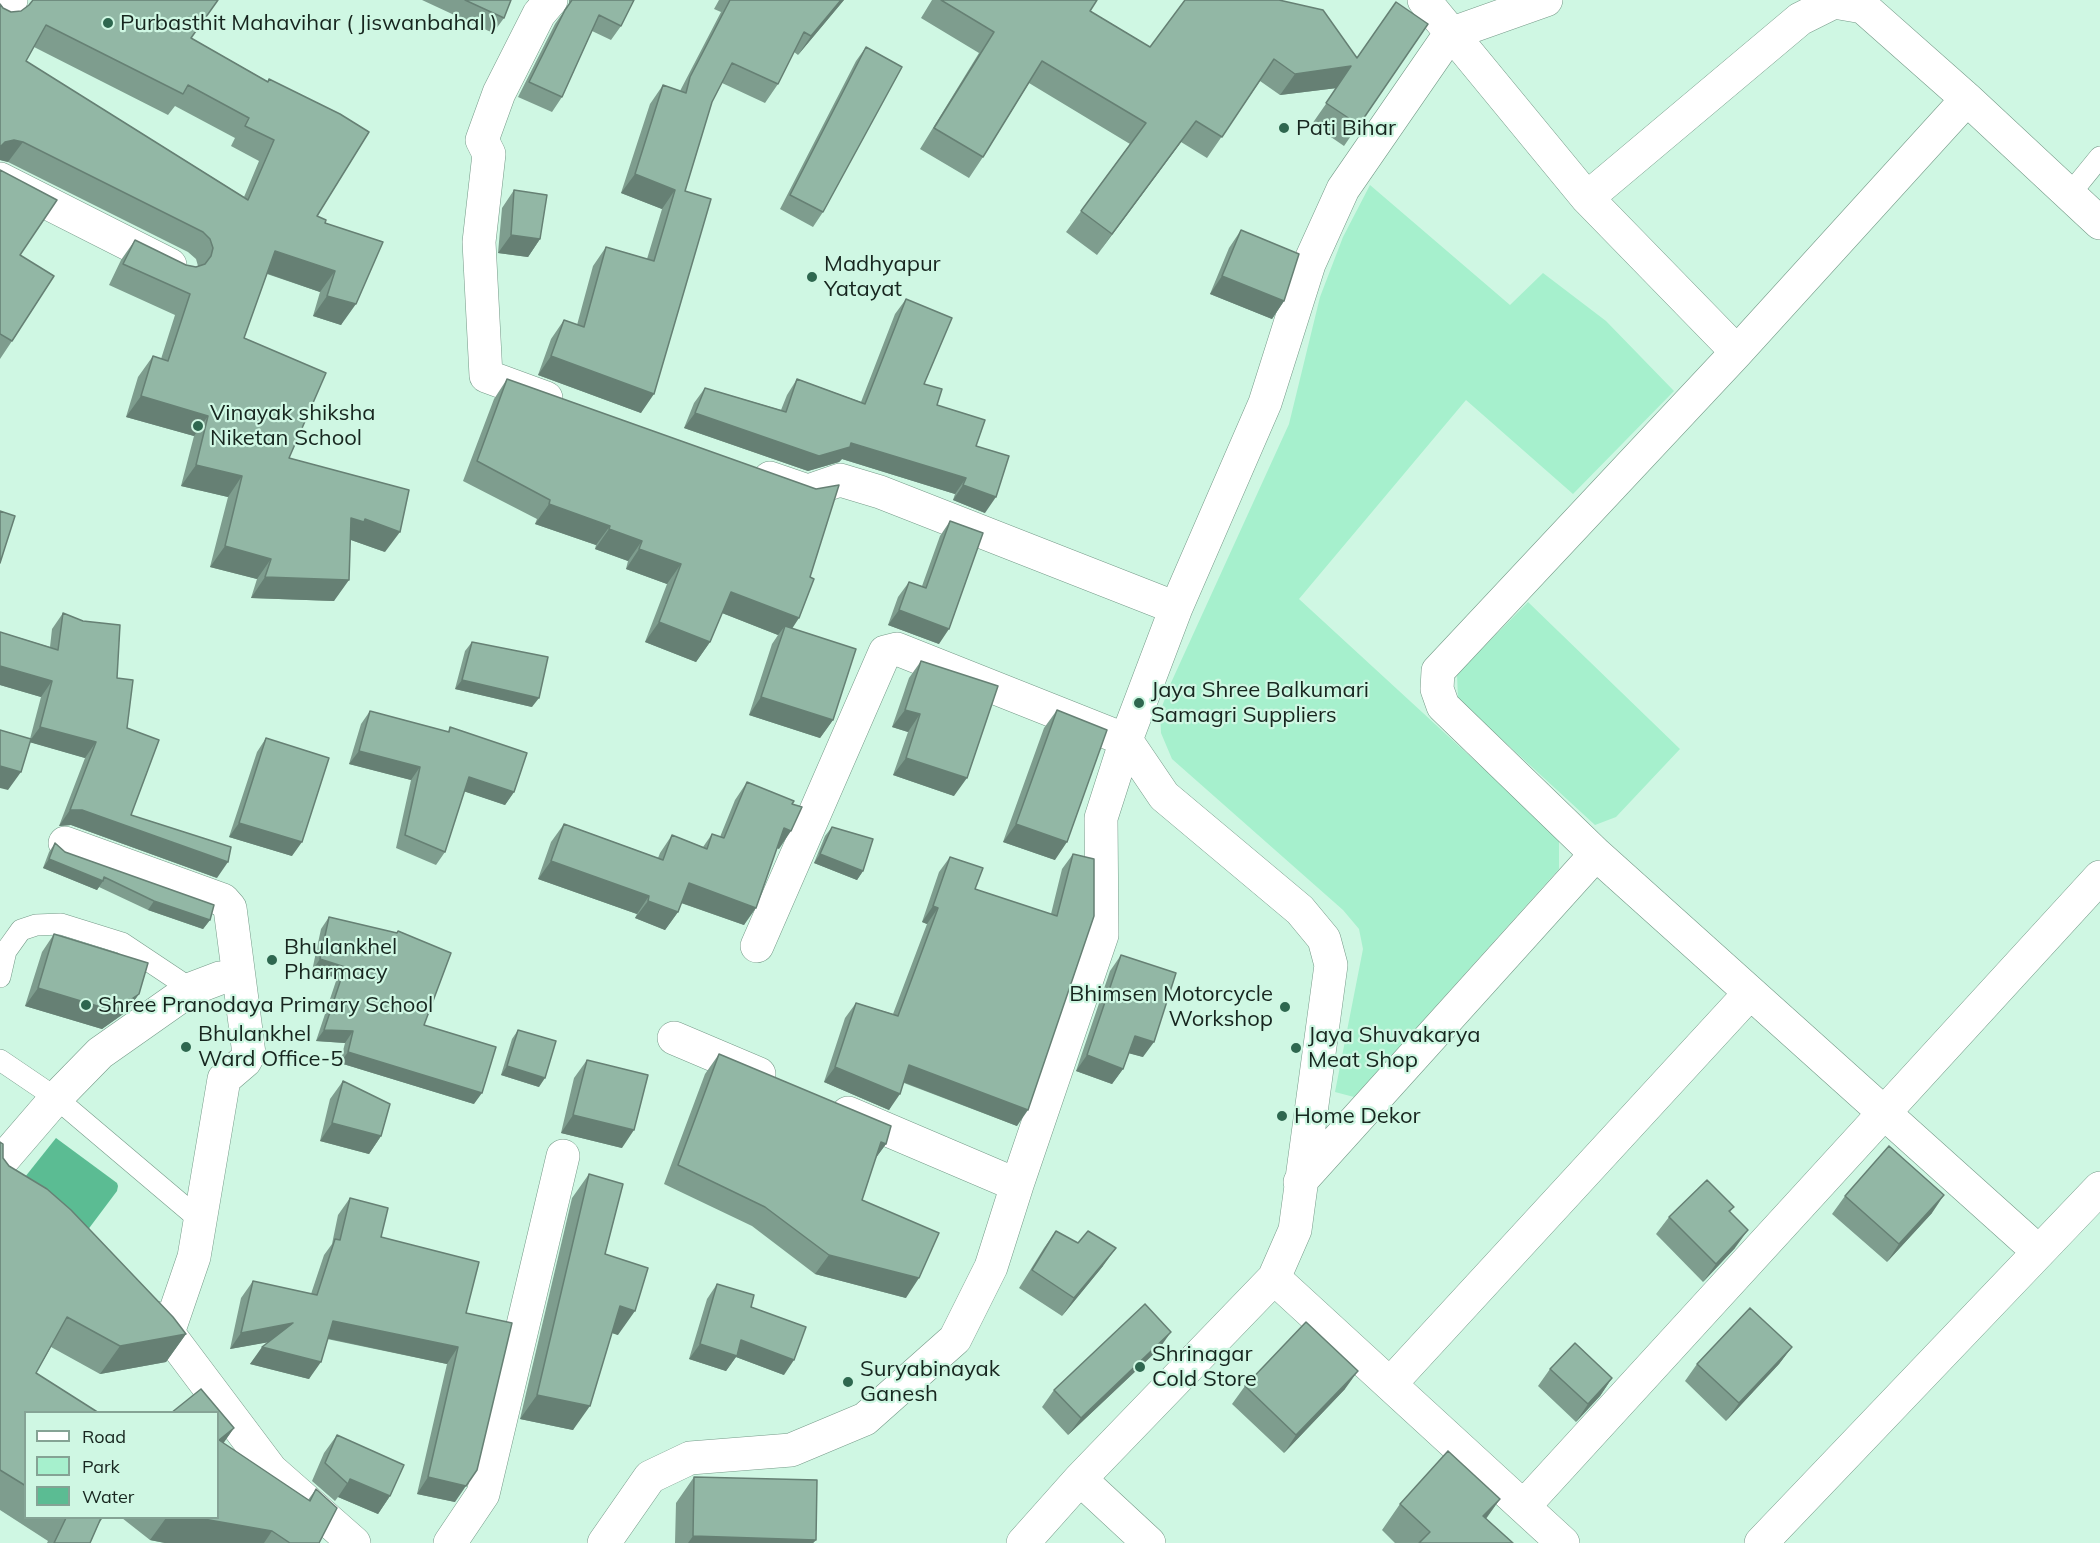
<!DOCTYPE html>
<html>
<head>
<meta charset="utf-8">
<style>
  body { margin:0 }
  #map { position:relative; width:2100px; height:1543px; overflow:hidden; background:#cff7e3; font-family:Mulish,sans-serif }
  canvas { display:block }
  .legend { position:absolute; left:24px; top:1411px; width:195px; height:108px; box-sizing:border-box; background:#cff7e3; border:2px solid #85a395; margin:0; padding:8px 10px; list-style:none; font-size:18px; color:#17261f }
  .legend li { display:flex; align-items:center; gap:12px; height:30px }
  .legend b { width:30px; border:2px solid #85a395 }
</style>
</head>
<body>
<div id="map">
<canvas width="2100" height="1543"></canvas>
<ul class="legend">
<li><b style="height:8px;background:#fff"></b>Road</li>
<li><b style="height:16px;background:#a6f0cd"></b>Park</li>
<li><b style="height:16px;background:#5bbc93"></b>Water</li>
</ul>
</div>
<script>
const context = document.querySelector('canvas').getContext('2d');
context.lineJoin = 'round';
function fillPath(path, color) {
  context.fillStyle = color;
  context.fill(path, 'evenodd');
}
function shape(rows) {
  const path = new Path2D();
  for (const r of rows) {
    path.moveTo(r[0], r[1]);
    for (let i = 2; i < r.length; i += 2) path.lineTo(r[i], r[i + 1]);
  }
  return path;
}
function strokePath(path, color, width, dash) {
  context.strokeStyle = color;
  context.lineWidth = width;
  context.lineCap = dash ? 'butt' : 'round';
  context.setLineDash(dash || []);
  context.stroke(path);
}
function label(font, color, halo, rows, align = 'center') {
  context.font = font + ' Mulish,sans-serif';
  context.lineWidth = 4.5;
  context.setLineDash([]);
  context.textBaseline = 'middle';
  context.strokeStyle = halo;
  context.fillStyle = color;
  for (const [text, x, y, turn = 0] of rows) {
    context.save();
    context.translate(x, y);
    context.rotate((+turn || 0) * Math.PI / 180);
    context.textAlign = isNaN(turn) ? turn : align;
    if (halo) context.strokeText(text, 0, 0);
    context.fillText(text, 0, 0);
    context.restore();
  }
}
const green = shape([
  [1370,185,1510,305,1543,273,1606,321,1674,391,1573,494,1466,400,1299,599,1559,838,1559,869,1354,1097,1335,1092,1363,949,1359,929,1343,910,1172,759,1161,733,1160,712,1170,685,1289,424,1320,297,1343,237],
  [1528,602,1680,749,1616,817,1595,825,1458,699,1457,674]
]);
const water = shape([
  [56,1138,117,1183,118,1186,117,1191,87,1231,21,1182]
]);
const lane = shape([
  [2069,195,2100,157],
  [0,977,6,951,21,930,36,925,61,924,122,943,191,989],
  [0,1060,56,1098,200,1220]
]);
const street = shape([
  [1424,0,1587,198,1737,352,1438,671,1437,689,1443,706,1596,854,2039,1252],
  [0,179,170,265],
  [1587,198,1800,19,1834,2,1863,7,1967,99],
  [1737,352,1967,99,2100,223],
  [546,398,486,376,479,242,489,154,482,140,499,93,539,14,551,0],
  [770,478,808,491,840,480,880,492,1176,608],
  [65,843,223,900,230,908,249,1054,245,1061,224,1079,194,1257,168,1333],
  [757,946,885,652,897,649,1126,740,1101,818,1102,935,1017,1185,848,1113],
  [674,1038,759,1074],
  [0,1163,56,1098,100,1053,191,989,220,978,238,975],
  [1300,1182,1596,854],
  [1274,1278,1563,1543],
  [153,1317,168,1333,271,1470,354,1543],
  [1391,1383,1750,993],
  [1080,1479,1149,1543],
  [1524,1506,2100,877],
  [450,1543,483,1494,563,1156],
  [604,1543,650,1477,690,1458,791,1450,865,1419,955,1339,991,1267,1017,1185],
  [1023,1543,1080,1479,1274,1278,1295,1230,1331,965,1324,939,1300,910,1164,796,1126,740,1176,608,1265,403,1309,264,1343,189,1450,34,1546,0],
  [1761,1543,2100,1188]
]);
const secondary = shape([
  [0,14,11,0]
]);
const wall = shape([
  [422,0,511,0,504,18,493,33],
  [569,0,634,0,621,26,611,40,592,31,562,97,552,112,518,97,555,24,569,4],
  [719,0,844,0,798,55,794,52,778,84,765,103,722,83,712,102,685,191,641,413,538,375,551,339,564,320,577,325,593,266,606,247,647,259,662,209,621,193,650,104,663,85,680,91,721,12,714,9],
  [932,0,1097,0,1090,11,1150,47,1357,57,1428,24,1344,146,1312,124,1337,88,1280,95,1260,81,1207,158,1181,142,1097,255,1066,232,1130,144,1029,83,983,157,969,178,920,149,979,53,921,18],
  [0,4,3,8,11,12,191,38,267,81,317,216,325,223,383,242,341,325,313,316,320,292,267,274,244,338,289,458,385,552,351,540,334,601,251,598,257,579,210,567,228,497,181,486,194,436,126,417,138,377,153,356,161,359,175,315,109,285,121,260,135,240,186,265,196,267,198,266,196,259,188,252,8,162,0,160],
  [34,47,168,115,175,106,235,138,231,146,259,161,244,197,26,61],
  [866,47,823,212,813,227,780,209,856,61],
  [0,170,20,255,12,341,0,359],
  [514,190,540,239,528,257,498,253,502,208],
  [1241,230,1284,301,1272,319,1210,294,1229,248],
  [906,299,924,384,937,405,976,446,985,513,953,500,955,494,842,459,839,462,808,471,684,428,694,403,705,388,781,410,787,395,797,379,861,402,895,314],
  [507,379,792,628,833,720,820,738,749,715,772,644,778,635,722,613,710,642,696,662,645,642,667,584,626,569,628,561,595,549,596,545,535,524,537,519,463,481,494,399],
  [950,521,939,644,888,625,898,597,909,582,922,586,940,536],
  [63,613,117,678,127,728,131,815,217,878,71,825,59,826,85,758,30,742,8,790,30,739,41,697,0,685,0,632,50,647,52,629],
  [472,642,532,707,455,689,465,651],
  [921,661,954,796,893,775,908,732,892,727,909,678],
  [1057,710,1055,860,1003,842,1044,728],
  [370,711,448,732,450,727,514,792,505,805,464,791,445,852,436,865,396,848,411,780,349,764,361,724],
  [266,738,292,856,229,837,257,752],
  [747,782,779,849,777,848,744,925,681,903,678,912,665,930,635,918,637,914,538,879,551,842,564,824,658,858,660,853,672,835,703,847,712,834,720,837,735,800],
  [832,827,863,871,857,880,814,863,825,836],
  [55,843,65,852,210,920,203,929,148,910,99,887,97,890,43,868,49,852],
  [1073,854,1017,1126,904,1083,889,1110,824,1082,845,1018,856,1003,893,1014,927,924,922,922,939,872,950,857,975,889,1051,914,1062,869],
  [329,917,396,933,398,931,424,1025,474,1104,340,1063,345,1043,316,1041,337,978,312,971,321,929],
  [54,934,139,994,126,1012,102,1029,25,1006,42,952],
  [1121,955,1143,1057,1129,1053,1123,1069,1112,1084,1076,1071,1110,971],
  [518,1030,539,1087,501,1075,512,1039],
  [719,1054,886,1144,875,1159,862,1200,906,1298,815,1274,752,1226,664,1184,705,1074],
  [587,1060,622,1148,561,1133,574,1078],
  [343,1081,381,1136,369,1154,320,1141,330,1099],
  [0,1142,3,1158,9,1166,186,1334,166,1362,100,1374,51,1347,36,1373,26,1413,26,1518,103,1518,99,1523,90,1543,47,1543,48,1541,0,1510],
  [589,1174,605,1254,618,1335,612,1333,573,1430,520,1419,572,1198],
  [1845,1196,1932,1213,1887,1262,1832,1214],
  [350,1198,381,1237,466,1313,455,1502,417,1494,447,1364,327,1339,309,1379,250,1364,268,1342,230,1349,241,1298,253,1281,311,1294,324,1255,332,1244,338,1215],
  [1734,1207,1730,1212,1735,1248,1703,1282,1656,1234,1669,1217],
  [1056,1231,1103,1266,1062,1316,1019,1288,1044,1248],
  [717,1284,751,1307,784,1375,736,1357,726,1371,689,1359,707,1299],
  [1792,1347,1779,1364,1726,1421,1685,1381,1697,1364],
  [1159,1349,1068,1435,1042,1407,1054,1390],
  [1550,1369,1612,1378,1600,1396,1576,1422,1538,1386],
  [1245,1386,1345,1389,1284,1453,1232,1404],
  [218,1413,234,1428,223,1443,308,1500,316,1489,319,1543,165,1543,150,1540,122,1518,218,1518],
  [337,1435,390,1496,378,1514,338,1497,335,1501,312,1481,324,1453],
  [694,1477,816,1540,813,1543,675,1543,676,1503],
  [1500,1499,1486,1519,1513,1543,1395,1543,1382,1530,1400,1504]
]);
const shadedWall = shape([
  [841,0,844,0,798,55,811,36],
  [1351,66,1337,88,1280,95,1295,74],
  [1196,121,1181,142,1097,255,1112,234],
  [14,140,23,142,8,162,0,160,0,147,5,142],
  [635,174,675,190,662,209,621,193],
  [511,235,540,239,528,257,498,253],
  [275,251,335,271,320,292,260,271],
  [1222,276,1284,301,1272,319,1210,294],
  [327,296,356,304,341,325,313,316],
  [551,356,654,394,641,413,538,375],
  [141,396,208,416,194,436,126,417],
  [695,413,851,443,966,478,955,494,842,459,839,462,808,471,684,428],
  [196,465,242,476,228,497,181,486],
  [963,485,996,497,985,513,953,500],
  [549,504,610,526,596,545,535,524],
  [351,518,365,519,400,532,385,552,351,540,350,543],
  [609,529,642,541,628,561,595,549],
  [225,546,271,559,257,579,210,567],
  [639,549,681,564,667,584,626,569],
  [265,577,349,580,334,601,251,598],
  [731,592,799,618,786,638,785,626,778,635,717,611],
  [899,610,949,629,939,644,888,625],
  [659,622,710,642,696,662,645,642],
  [0,666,52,681,41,697,0,685],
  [462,680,539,698,532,707,455,689],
  [761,697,833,720,820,738,749,715],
  [905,710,920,714,908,732,892,727],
  [40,727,96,742,85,758,29,742],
  [359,751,420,767,411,780,349,764],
  [906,758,967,778,954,796,893,775],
  [0,766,21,772,8,790,0,788],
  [469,777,514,792,505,805,460,790],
  [70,810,82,810,228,862,217,878,71,825,59,826],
  [239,823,302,842,292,856,229,837],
  [1016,824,1067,842,1055,860,1003,842],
  [784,828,791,831,779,849,772,846],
  [820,854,863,871,857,880,814,863],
  [49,859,103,881,97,890,43,868],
  [551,861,649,896,637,914,538,879],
  [689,883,756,908,744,925,676,901],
  [154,901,210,920,203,929,148,910],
  [648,901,678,912,665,930,635,918],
  [933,906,938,908,927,924,922,922],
  [320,959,345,967,337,978,312,971],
  [38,988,139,994,126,1012,102,1029,25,1006],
  [324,1030,353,1031,345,1043,316,1041],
  [1135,1036,1154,1042,1143,1057,1124,1052],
  [348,1052,482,1093,474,1104,340,1063],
  [1087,1055,1123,1069,1112,1084,1076,1071],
  [909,1065,1028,1110,1017,1126,898,1080],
  [507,1066,545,1078,539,1087,501,1075],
  [835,1067,900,1094,889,1110,824,1082],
  [573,1115,634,1130,622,1148,561,1133],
  [332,1123,381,1136,369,1154,320,1141],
  [881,1142,886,1144,872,1163],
  [1944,1195,1932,1213,1887,1262,1899,1244],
  [1748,1230,1735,1248,1703,1282,1716,1264],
  [1116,1248,1103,1266,1062,1316,1074,1298],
  [829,1255,919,1278,906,1298,815,1274],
  [620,1306,635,1311,618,1335,603,1330],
  [333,1321,458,1347,447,1364,321,1337],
  [293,1323,281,1340,230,1349,241,1333],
  [1171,1332,1159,1349,1068,1435,1081,1418],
  [186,1334,166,1362,100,1374,120,1346],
  [741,1340,794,1360,784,1375,736,1357,726,1371,689,1359,700,1344],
  [262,1347,321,1362,309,1379,250,1364],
  [1792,1347,1779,1364,1726,1421,1739,1403],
  [1358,1371,1345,1389,1284,1453,1296,1435],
  [1612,1378,1600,1396,1576,1422,1588,1404],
  [537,1395,590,1406,573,1430,520,1419],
  [234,1428,218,1451,219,1440],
  [428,1477,466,1486,455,1502,417,1494],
  [350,1479,390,1496,378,1514,338,1497],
  [1500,1499,1481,1525,1483,1516],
  [166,1518,198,1518,272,1531,264,1543,165,1543,150,1540],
  [693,1536,816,1540,813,1543,688,1543]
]);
const building = shape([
  [33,0,218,0,191,38,268,82,269,79,340,114,369,132,317,216,326,220,325,223,383,242,356,304,327,296,335,271,275,251,244,338,326,373,289,458,409,490,400,532,365,519,364,522,351,518,349,580,265,577,271,559,225,546,242,476,196,465,208,416,141,396,153,356,168,361,190,294,123,264,135,240,186,265,196,267,205,264,211,256,213,248,210,239,203,232,23,142,14,140,5,142,0,147,0,4,3,8,11,12,21,11,29,5,33,0],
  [46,25,183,94,188,85,249,118,245,126,274,140,248,200,26,61,46,25],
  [465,0,511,0,504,18,465,0],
  [572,0,634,0,621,26,599,15,562,97,529,82,565,10,572,0],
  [730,0,841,0,811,36,804,32,778,84,732,63,712,102,685,191,711,199,654,394,551,356,564,320,584,327,606,247,654,261,675,190,635,174,663,85,686,93,690,77,730,0],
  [941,0,1097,0,1090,11,1150,47,1185,0,1279,0,1323,10,1357,58,1396,2,1428,24,1359,125,1326,103,1351,66,1295,74,1274,59,1222,137,1196,121,1112,234,1081,211,1146,123,1042,61,983,157,934,128,994,32,941,0],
  [866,47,902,67,823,212,790,195,866,47],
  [0,170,57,200,20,255,54,276,12,341,0,334,0,170],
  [514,190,547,195,540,239,511,235,514,190],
  [1241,230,1299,254,1284,301,1222,276,1241,230],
  [906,299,952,318,924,384,942,389,937,405,985,420,976,446,1009,456,996,497,963,485,966,478,851,443,850,447,819,456,695,413,705,388,786,412,797,379,865,404,906,299],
  [507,379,816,489,839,485,810,577,814,579,799,618,731,592,710,642,659,622,681,564,639,549,642,541,609,529,610,526,549,504,550,500,477,461,507,379],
  [0,511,15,516,0,563,0,511],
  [950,521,983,533,949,629,899,610,909,582,926,588,950,521],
  [63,613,83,621,120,625,117,678,133,680,127,728,159,740,131,815,231,847,228,862,82,810,70,810,96,742,40,727,52,681,0,666,0,632,58,650,63,613],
  [785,626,856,649,833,720,761,697,785,626],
  [472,642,548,657,539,698,462,680,472,642],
  [921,661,998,686,967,778,906,758,920,714,905,710,921,661],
  [1057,710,1107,730,1067,842,1016,824,1057,710],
  [370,711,449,732,450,727,527,753,514,792,469,777,445,852,405,835,420,767,359,751,370,711],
  [0,730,31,739,21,772,0,766,0,730],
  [266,738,329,758,302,842,239,823,266,738],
  [747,782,794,801,792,804,802,807,791,831,784,828,756,908,689,883,678,912,648,901,649,896,551,861,564,824,663,860,672,835,707,849,712,834,724,838,747,782],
  [832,827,873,839,863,871,820,854,832,827],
  [55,843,65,852,214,905,210,920,154,901,104,877,103,881,49,859,55,843],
  [1073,854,1094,859,1094,916,1028,1110,909,1065,900,1094,835,1067,856,1003,898,1016,938,908,933,906,950,857,983,868,975,889,1057,916,1073,854],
  [329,917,397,933,398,931,451,953,424,1025,496,1047,482,1093,348,1052,353,1031,324,1030,345,967,320,959,329,917],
  [54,934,148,963,139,994,114,1011,38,988,54,934],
  [1121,955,1176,973,1154,1042,1135,1036,1123,1069,1087,1055,1121,955],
  [518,1030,556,1041,545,1078,507,1066,518,1030],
  [719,1054,891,1126,886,1144,881,1142,862,1200,939,1233,919,1278,829,1255,765,1207,678,1165,719,1054],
  [587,1060,648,1075,634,1130,573,1115,587,1060],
  [343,1081,390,1104,381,1136,332,1123,343,1081],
  [0,1142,3,1144,3,1158,9,1166,47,1189,71,1210,173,1317,186,1334,120,1346,67,1317,36,1373,99,1413,26,1413,26,1486,0,1470,0,1142],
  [1889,1146,1944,1195,1899,1244,1845,1196,1889,1146],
  [589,1174,623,1184,605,1254,648,1268,635,1311,620,1306,590,1406,537,1395,589,1174],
  [1707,1180,1734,1207,1729,1211,1748,1230,1716,1264,1669,1217,1707,1180],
  [350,1198,388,1208,381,1237,479,1262,466,1313,512,1323,477,1470,466,1486,428,1477,458,1347,333,1321,321,1362,262,1347,293,1323,241,1333,253,1281,317,1295,335,1239,340,1240,350,1198],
  [1056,1231,1078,1243,1088,1231,1116,1248,1074,1298,1032,1270,1056,1231],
  [717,1284,754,1295,751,1307,806,1327,794,1360,741,1340,737,1356,700,1344,717,1284],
  [1145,1304,1171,1332,1081,1418,1054,1390,1145,1304],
  [1750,1308,1792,1347,1739,1403,1697,1364,1750,1308],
  [1306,1322,1358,1371,1296,1435,1245,1386,1306,1322],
  [1575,1343,1612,1378,1588,1404,1550,1369,1575,1343],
  [201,1389,234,1428,219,1440,310,1501,316,1489,337,1508,319,1543,290,1543,272,1531,198,1518,218,1518,218,1413,171,1413,201,1389],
  [337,1435,404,1465,390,1496,350,1479,348,1484,325,1463,337,1435],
  [1448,1451,1500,1499,1483,1516,1513,1543,1419,1543,1430,1532,1400,1504,1448,1451],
  [694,1477,817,1480,816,1540,693,1536,694,1477],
  [66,1518,101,1518,90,1543,54,1543,66,1518]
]);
const markers = [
  [108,23,6,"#2e674f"],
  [1284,128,6,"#2e674f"],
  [812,277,6,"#2e674f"],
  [198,426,6,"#2e674f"],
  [1139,703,6,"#2e674f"],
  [272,960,6,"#2e674f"],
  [86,1005,6,"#2e674f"],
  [1285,1007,6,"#2e674f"],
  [186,1047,6,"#2e674f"],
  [1296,1048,6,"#2e674f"],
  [1282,1116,6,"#2e674f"],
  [1140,1367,6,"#2e674f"],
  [848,1382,6,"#2e674f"]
];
const poiNames = [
  ["Purbasthit Mahavihar ( Jiswanbahal )",120,23],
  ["Pati Bihar",1296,128],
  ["Madhyapur",824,264],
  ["Yatayat",824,289],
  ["Vinayak shiksha",210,413],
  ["Niketan School",210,438],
  ["Jaya Shree Balkumari",1151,690],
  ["Samagri Suppliers",1151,715],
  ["Bhulankhel",284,947],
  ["Pharmacy",284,972],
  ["Bhimsen Motorcycle",1273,994,"right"],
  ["Workshop",1273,1019,"right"],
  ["Shree Pranodaya Primary School",98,1005],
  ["Bhulankhel",198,1034],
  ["Ward Office-5",198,1059],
  ["Jaya Shuvakarya",1308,1035],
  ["Meat Shop",1308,1060],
  ["Home Dekor",1294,1116],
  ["Shrinagar",1152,1354],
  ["Cold Store",1152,1379],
  ["Suryabinayak",860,1369],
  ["Ganesh",860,1394]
];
fillPath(green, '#a6f0cd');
fillPath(water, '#5bbc93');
strokePath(lane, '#759a88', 22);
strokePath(street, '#759a88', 34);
strokePath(secondary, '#759a88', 34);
strokePath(lane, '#fff', 21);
strokePath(street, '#fff', 33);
strokePath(secondary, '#fff', 33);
fillPath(wall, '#7e9d8e');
fillPath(shadedWall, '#668074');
fillPath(building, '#92b7a5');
strokePath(building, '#668074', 1.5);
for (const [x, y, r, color] of markers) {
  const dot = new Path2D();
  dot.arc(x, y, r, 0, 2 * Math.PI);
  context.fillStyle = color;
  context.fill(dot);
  strokePath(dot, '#cff7e3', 2);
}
label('22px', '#17261f', '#cff7e3', poiNames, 'left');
</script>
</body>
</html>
